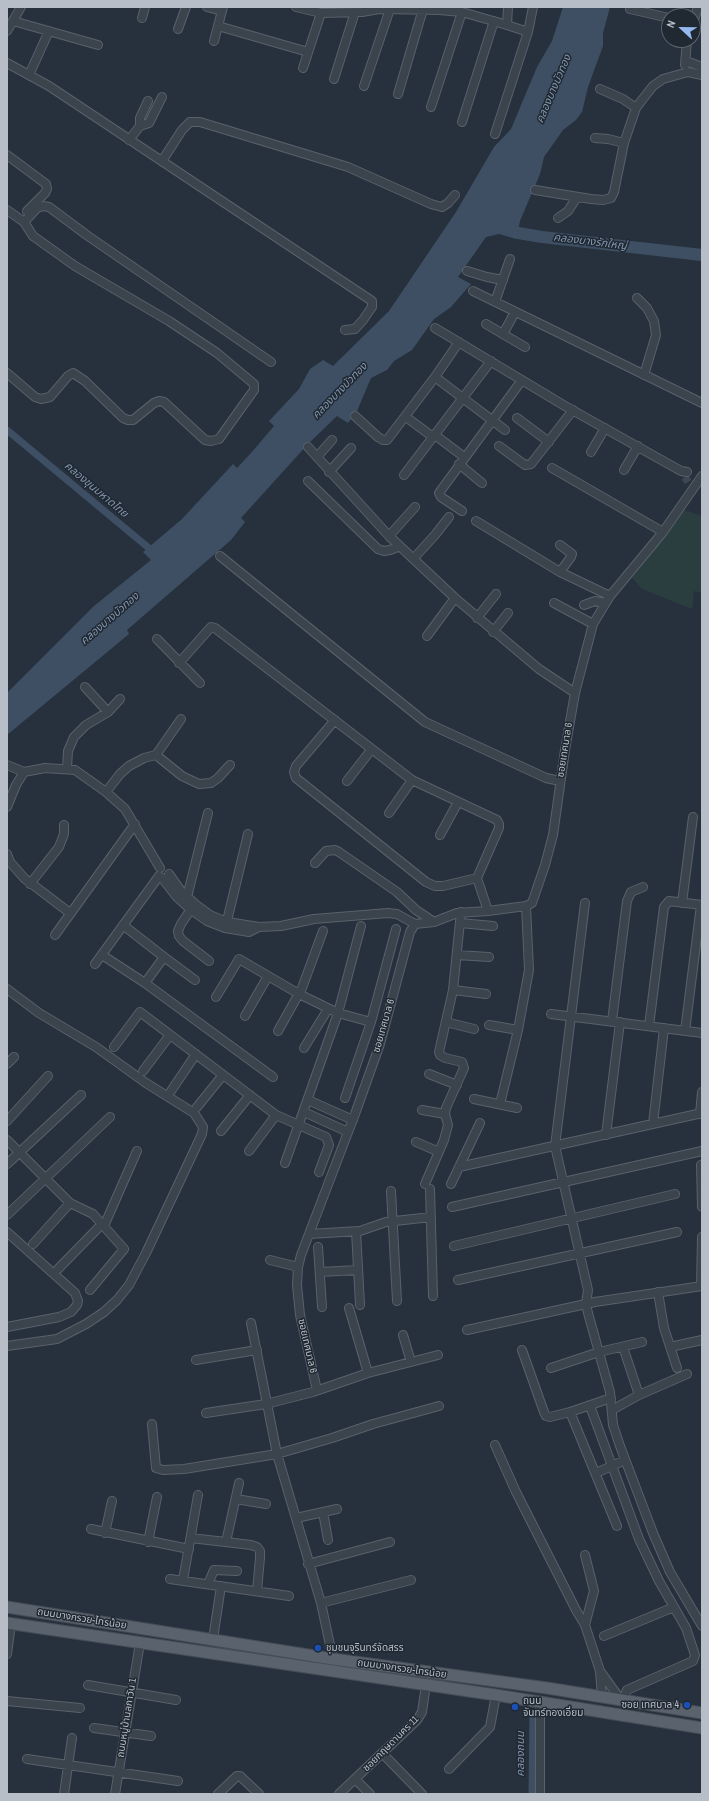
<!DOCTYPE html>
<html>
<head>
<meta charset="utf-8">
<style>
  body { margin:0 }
  #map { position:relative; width:709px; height:1801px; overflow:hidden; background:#27313d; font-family:"Archivo Narrow",sans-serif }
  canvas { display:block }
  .frame { position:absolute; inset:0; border:8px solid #b7bec8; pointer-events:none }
  .north { position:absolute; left:661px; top:8px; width:40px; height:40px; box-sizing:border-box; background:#202832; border:1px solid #5c646e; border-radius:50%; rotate:292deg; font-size:11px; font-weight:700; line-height:16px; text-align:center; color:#b7bec8 }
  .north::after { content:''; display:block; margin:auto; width:14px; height:18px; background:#95b9ef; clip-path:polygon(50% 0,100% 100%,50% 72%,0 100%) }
</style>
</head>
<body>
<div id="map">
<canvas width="709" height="1801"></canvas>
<div class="frame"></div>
<div class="north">N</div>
</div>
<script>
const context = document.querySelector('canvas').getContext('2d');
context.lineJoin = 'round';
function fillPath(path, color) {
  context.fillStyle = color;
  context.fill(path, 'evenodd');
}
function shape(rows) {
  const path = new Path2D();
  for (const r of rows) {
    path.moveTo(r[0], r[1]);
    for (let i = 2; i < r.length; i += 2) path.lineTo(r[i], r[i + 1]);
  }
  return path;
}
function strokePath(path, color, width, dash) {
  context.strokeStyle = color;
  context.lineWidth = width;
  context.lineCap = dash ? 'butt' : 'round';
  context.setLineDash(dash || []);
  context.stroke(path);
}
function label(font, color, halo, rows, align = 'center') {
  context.font = font + ' "Archivo Narrow","Noto Sans Thai",sans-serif';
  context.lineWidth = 3;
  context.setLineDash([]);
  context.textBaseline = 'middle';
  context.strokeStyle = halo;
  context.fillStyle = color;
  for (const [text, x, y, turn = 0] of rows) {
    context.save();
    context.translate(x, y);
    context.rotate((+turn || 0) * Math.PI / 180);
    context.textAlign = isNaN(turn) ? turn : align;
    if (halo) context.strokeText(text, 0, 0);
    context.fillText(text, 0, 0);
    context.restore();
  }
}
const green = shape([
  [684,510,702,516,702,593,694,591,692,609,642,589,632,578]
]);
const water = shape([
  [563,7,610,7,603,33,603,46,588,87,582,112,576,120,563,130,544,157,540,174,520,221,516,239,499,234,486,237,458,277,471,284,451,307,434,319,412,350,394,361,387,370,371,378,357,411,348,423,337,416,308,444,241,518,245,522,231,540,127,630,129,634,7,735,7,693,94,606,151,560,143,552,182,519,233,464,237,468,251,453,274,426,269,421,299,389,310,369,323,360,333,366,389,311,456,212,494,147,511,129,537,67,552,41]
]);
const canal = shape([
  [7,430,156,554],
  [532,1794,533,1713]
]);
const river = shape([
  [503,225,518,233,542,237,702,255]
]);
const minorTunnel = shape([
  [685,477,688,482]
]);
const minor = shape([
  [207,7,222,11],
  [223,7,218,26,308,52],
  [296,7,321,13,362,12,379,9,439,10,462,12,507,25,528,32],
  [630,9,669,18],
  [142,18,145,7],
  [13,21,98,45],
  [693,23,698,7],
  [507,25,508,7],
  [178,29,186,7],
  [7,31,21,7],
  [214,41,218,26],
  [686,61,702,67],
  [7,63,49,86,372,301,372,307,363,320,355,329,345,330],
  [685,65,687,40],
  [303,68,321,13],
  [29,75,49,31],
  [334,79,355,12],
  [364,86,390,9],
  [600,89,623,99,636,108],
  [398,94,423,9],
  [431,107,462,12],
  [462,122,494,21],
  [140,126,140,118,148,101],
  [495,134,528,32,533,7],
  [595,138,608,139,624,143],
  [129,140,140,126,149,123,162,97],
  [7,155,46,184,47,189,45,193,27,211],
  [162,161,182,130,190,122,200,122,348,167,431,204,442,207,448,203,455,195],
  [535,190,591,199,603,200,611,198,614,192,624,143,636,108,642,100,653,86,663,79,688,72,702,75],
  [7,210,24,222,37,208,43,206,49,207,88,236,271,362],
  [558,218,568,211,577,197],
  [467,271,487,277,503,280],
  [473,291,702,403],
  [637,298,647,308,654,321,656,335,644,375],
  [495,302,510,259],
  [486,324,525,347],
  [435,328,565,406,681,471,687,472],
  [503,334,515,312],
  [7,373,35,397,41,399,50,397,68,376,73,373,85,381,123,418,128,420,133,420,154,403,159,401,164,402,205,440,211,441,219,439,254,390,254,384,217,353,169,321,75,266,33,236,24,222],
  [435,377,505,430],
  [355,416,378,437,383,440,387,440,435,377,459,342],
  [406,417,433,437],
  [517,418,549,442],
  [435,435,464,457],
  [499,446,525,465,531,464,573,410],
  [308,447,389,536,455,598,539,669,575,693],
  [591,452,605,428],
  [317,457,332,440],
  [459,464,482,483],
  [552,468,663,532],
  [624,470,638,446],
  [329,472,351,448],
  [404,475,491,361],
  [308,481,378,549,384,551,390,550,400,546],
  [462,511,441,497,439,493,522,380],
  [476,521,560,572,610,596],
  [389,536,415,507],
  [560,545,572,554,571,557,560,572],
  [220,556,425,722,546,778,560,781],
  [414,558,435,535,449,517],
  [554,603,593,624],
  [584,605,595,601,605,603],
  [477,618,496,594],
  [493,632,508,613],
  [427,636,455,598],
  [157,639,200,683],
  [179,663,211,627,215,628,412,780,497,820,499,824,499,828,477,878,488,911],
  [85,687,108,712],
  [335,720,296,766,294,772,296,778,426,882,435,886,443,886,477,878],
  [156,755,181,719],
  [7,765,24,772],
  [67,768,68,751,74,737,86,725,108,712,120,699],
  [347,781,371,750],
  [106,792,120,774,129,766,144,758,156,755,182,776,199,784,211,783,218,778,230,765],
  [7,807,16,785,24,772,45,768,75,770,106,792,125,809,160,868],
  [389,813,412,780],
  [440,835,458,802],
  [7,854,10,862,24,878,70,913],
  [315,863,326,851,335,850,339,852,397,892,416,910,434,922],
  [169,874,181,891,195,904,210,915,227,922,259,927,281,926,314,919,388,913,397,914,415,924],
  [162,878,176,896,190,909,207,921,225,928,249,932,259,927],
  [30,884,59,847,64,834,64,825],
  [183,899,188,893,208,813],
  [585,903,555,1146,588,1290,586,1304,588,1313,610,1392,613,1425,620,1446,653,1533,670,1572,702,1626],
  [682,903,693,817],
  [193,906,181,924,178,931,179,936,183,941,209,961],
  [460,923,493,926],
  [123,925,164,957,145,983],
  [226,925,248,834],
  [55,935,135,824],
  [102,955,145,983,273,1077],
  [457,955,489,957],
  [164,957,195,980],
  [95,964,159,876],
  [7,989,39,1013,96,1047,146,1083,194,1113,203,1127,202,1134,146,1253,129,1285,117,1300,104,1312,86,1324,57,1339,7,1346],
  [453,990,486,994],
  [216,997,239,959,299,994,338,1013,361,926],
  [551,1014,702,1033],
  [245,1016,268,976],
  [612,1021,627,901,631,892,643,887],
  [371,1022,396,929],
  [446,1022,474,1029],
  [489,1025,518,1030],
  [649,1026,664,907,669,901,702,905],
  [278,1031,302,988,323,931],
  [685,1031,701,905],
  [114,1047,140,1012,276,1115,326,1137,329,1145,319,1172],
  [304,1048,328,1009],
  [7,1064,14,1057],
  [143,1071,170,1035],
  [429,1074,457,1085],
  [171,1091,196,1054],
  [474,1099,517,1108],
  [308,1100,353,1120],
  [500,1104,518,1030,529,970,526,906],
  [197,1107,223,1075],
  [422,1110,445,1114],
  [304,1112,348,1132],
  [700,1114,702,1092],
  [7,1121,48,1076],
  [653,1124,664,1028],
  [221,1131,250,1095],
  [606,1135,620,1022],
  [7,1140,70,1203,93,1214,124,1249,90,1290],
  [416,1142,439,1152],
  [249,1151,276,1115],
  [285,1163,338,1013,371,1022,345,1098],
  [7,1164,81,1095],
  [701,1165,702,1207],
  [459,1167,702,1113],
  [425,1184,444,1140,448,1125,445,1114,446,1108,464,1068,462,1062,445,1058,440,1055,439,1052,453,990,461,912],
  [451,1184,480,1123],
  [430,1189,433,1296],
  [391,1191,397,1301],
  [452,1207,702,1151],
  [7,1215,110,1117],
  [104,1226,137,1151],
  [356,1231,360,1305],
  [7,1232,75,1293,78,1301,77,1305,71,1312,59,1317,7,1327],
  [309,1234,360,1231,386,1222,431,1217],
  [33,1244,70,1203],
  [454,1246,675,1194],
  [318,1247,322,1307],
  [270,1260,298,1267],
  [58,1269,102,1224],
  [320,1272,358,1270],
  [458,1280,677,1232],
  [701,1286,702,1237],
  [658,1292,664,1328,677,1368],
  [349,1308,368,1373],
  [251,1323,277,1454,321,1603,333,1659],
  [467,1330,595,1302,702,1286],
  [403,1335,411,1362],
  [623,1347,639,1395],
  [670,1347,702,1340],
  [522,1350,544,1412,546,1416,550,1417,570,1412,611,1398],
  [196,1360,257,1350],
  [551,1368,599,1352,642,1342],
  [317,1390,300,1315,297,1285,298,1267,301,1255,355,1114,380,1044,410,932,415,924,434,922,457,913,488,911,526,906,532,903,545,865,553,835,565,750,575,693,593,624,610,596,663,532,702,476],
  [590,1406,639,1539,659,1581,686,1628,695,1655,693,1661,627,1690,623,1700],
  [612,1410,639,1395,687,1374],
  [570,1412,617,1526],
  [206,1413,266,1404,313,1392,368,1373,438,1355],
  [152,1424,156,1468,163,1470,184,1469,277,1454,332,1438,373,1424,439,1406],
  [495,1445,516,1492,576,1610,585,1625,600,1671,602,1697],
  [596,1473,625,1460],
  [236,1499,266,1504],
  [323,1512,328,1540],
  [296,1518,337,1509],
  [91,1529,189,1549],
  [105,1533,112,1501],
  [191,1538,251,1545,257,1547,260,1551,260,1558,257,1591],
  [148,1542,157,1497],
  [226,1542,239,1483],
  [585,1555,594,1591,585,1625],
  [308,1564,390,1542],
  [170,1579,289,1596],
  [183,1580,198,1495],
  [208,1584,214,1570,237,1571],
  [321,1603,411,1580],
  [604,1636,674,1607],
  [213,1639,221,1586],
  [7,1654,11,1624],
  [600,1671,621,1700],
  [88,1685,176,1700],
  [7,1701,80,1708],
  [540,1702,540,1794],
  [94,1728,151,1736],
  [382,1753,422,1794],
  [27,1759,178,1781],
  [449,1769,490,1727,496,1695],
  [355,1779,370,1794],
  [64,1794,72,1738],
  [115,1794,140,1643],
  [218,1794,237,1776,240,1776,259,1794],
  [339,1794,417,1720,422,1712,426,1685]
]);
const major = shape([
  [7,1607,333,1659,547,1688,702,1713],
  [7,1623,496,1695,702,1728]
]);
const markers = [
  [318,1648,4,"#1a4fb4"],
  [687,1705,4,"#1a4fb4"],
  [515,1707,4,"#1a4fb4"]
];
const streetNames = [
  ["ซอยเทศบาล 6",565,750,-81],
  ["ซอยเทศบาล 6",384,1026,-74],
  ["ซอยเทศบาล 6",307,1346,77],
  ["ถนนบางกรวย-ไทรน้อย",82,1619,9],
  ["ถนนบางกรวย-ไทรน้อย",402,1669,8],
  ["ถนนหมู่บ้านลภาวัน 1",127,1718,-81],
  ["ซอยกฤษดานคร 11",391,1744,-45]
];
const poiNames = [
  ["ชุมชนจุรินทร์จัดสรร",326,1648],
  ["ถนน",523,1701],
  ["จันทร์ทองเอี่ยม",523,1713],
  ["ซอย เทศบาล 4",679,1705,"right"]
];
const waterNames = [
  ["คลองบางบัวทอง",554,89,-67],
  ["คลองบางรักใหญ่",590,242,7],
  ["คลองบางบัวทอง",340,391,-46],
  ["คลองขุนมหาดไทย",96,490,40],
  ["คลองบางบัวทอง",110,619,-41],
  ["คลองถนน",521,1754,-90]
];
fillPath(green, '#2a3e3f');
fillPath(water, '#3e4f64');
strokePath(canal, '#3e4f64', 7);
strokePath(river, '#3e4f64', 12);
strokePath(minorTunnel, '#3d4652', 8, [8, 4]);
strokePath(minor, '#59616b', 10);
strokePath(major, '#444c56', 13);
strokePath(minor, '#3b434d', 8);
strokePath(major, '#59626d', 11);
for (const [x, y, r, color] of markers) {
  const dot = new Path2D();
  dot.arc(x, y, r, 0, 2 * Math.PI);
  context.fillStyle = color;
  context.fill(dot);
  strokePath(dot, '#202832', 1.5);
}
label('10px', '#b7bec8', '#202832', streetNames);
label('10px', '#b7bec8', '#202832', poiNames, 'left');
label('italic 11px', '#8195ad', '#202832', waterNames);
</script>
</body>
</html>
